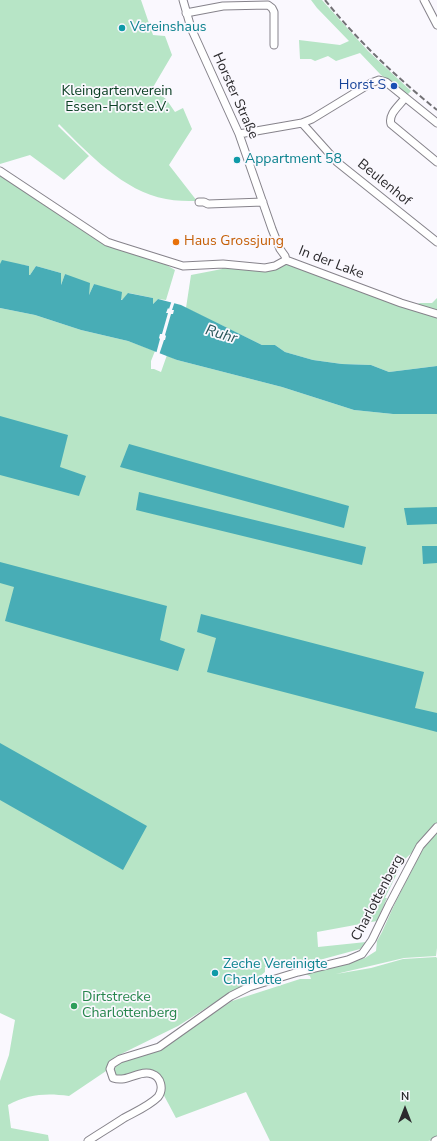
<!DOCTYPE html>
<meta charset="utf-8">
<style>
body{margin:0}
#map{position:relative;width:437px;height:1141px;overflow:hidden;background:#faf8fe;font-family:"Nunito Sans",sans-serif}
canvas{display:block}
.north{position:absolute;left:385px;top:1089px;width:40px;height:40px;-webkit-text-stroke:3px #faf8fe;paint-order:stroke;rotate:0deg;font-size:11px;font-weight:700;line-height:16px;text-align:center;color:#2b2a2d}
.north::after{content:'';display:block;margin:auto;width:14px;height:18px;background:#2b2a2d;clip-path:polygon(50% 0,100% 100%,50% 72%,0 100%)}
</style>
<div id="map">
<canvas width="437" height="1141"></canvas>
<div class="north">N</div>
</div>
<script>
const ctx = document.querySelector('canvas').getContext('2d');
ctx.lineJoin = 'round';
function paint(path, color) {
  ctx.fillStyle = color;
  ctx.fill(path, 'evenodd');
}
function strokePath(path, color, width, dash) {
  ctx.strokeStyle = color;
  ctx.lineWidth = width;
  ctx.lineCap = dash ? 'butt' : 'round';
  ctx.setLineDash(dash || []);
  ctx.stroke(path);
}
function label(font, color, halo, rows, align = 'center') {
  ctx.font = font + ' "Nunito Sans",sans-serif';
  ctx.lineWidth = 3.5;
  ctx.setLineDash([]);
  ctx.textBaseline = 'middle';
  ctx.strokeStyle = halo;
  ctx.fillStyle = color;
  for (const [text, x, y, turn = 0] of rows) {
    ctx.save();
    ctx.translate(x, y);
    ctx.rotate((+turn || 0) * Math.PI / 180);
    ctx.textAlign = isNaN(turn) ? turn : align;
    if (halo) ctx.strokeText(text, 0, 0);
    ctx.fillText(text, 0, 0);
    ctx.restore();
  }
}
paint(new Path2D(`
 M 0,0 L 141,0 L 153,35 L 165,36 L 172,55 L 152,89 L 166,99 L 175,112 L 183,108 L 192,129 L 169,165 L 197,201 C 187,201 176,201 166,199 C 123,191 89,154 59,124 L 58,126 L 89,156 L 64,180 L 30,155 L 0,164 Z
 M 311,0 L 322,0 L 368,51 L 411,91 L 406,96 L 381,75 L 360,53 L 336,61 L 328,56 L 315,61 L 311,59 L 300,59 L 299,40 L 340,45 L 349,41 L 317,8 Z
 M 0,173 L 107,243 L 158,260 L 175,270 L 166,300 L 158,299 L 153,304 L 152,304 L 153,298 L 129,293 L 122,300 L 94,284 L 89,295 L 65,274 L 61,285 L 60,284 L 61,273 L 36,266 L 30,275 L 29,275 L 29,266 L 18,264 L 0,264 Z
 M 286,261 L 412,306 L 420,303 L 432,303 L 437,298 L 437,366 L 389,372 L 371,365 L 342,364 L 313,360 L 285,352 L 275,345 L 262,345 L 186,308 L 191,275 L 222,269 L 223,265 L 265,270 Z
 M 0,308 L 35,315 L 81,330 L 128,341 L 155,351 L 151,361 L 151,369 L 154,369 L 161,372 L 167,355 L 177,360 L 282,387 L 354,410 L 393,414 L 437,414 L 437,824 L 419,846 L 403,861 L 385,898 L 387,898 L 377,921 L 317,932 L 318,947 L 366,942 L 360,949 L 290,968 L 265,967 L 265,972 L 250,984 L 228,994 L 178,1026 L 115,1057 L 111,1062 L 109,1069 L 69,1096 C 46,1093 29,1094 8,1105 L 11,1128 L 48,1135 L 49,1141 L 0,1141 L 0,1081 L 9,1055 L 15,1020 L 0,1013 Z
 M 437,832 L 437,948 L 436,956 L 404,958 L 336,974 L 371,968 L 403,959 L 436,957 L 437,958 L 437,1139 L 428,1141 L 270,1141 L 246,1092 L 176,1118 L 152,1073 L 128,1077 L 114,1075 L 116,1064 L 184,1033 L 232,1001 L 300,979 L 311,979 L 310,976 L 305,974 L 365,958 L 376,951 L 377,941 L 382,932 L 396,901 L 424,847 Z`), '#b7e5c6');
paint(new Path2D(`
 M 2,260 L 29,266 L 29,275 L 30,275 L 36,266 L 61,273 L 61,285 L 65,274 L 90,283 L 89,295 L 94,284 L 122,292 L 121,300 L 122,300 L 128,293 L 153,298 L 153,304 L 158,299 L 181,305 L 262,345 L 275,345 L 285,352 L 313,360 L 342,364 L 371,365 L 389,372 L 437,366 L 437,414 L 393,414 L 354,410 L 282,387 L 177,360 L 128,341 L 81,330 L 35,315 L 0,308 L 0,264 Z
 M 0,416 L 68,435 L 60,467 L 86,476 L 79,496 L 0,475 Z
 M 129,444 L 349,506 L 344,528 L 120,467 Z
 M 139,492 L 366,547 L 362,565 L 136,510 Z
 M 437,507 L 437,524 L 407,525 L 404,508 Z
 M 422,546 L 437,546 L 437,563 L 423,564 Z
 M 0,562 L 167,606 L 160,640 L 185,649 L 178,671 L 5,621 L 14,587 L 0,583 Z
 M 201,614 L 424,672 L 415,708 L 437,713 L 437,732 L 207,672 L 216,638 L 197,632 Z
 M 0,743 L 147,826 L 123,870 L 0,800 Z`), '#48adb6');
paint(new Path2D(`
 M 172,300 L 175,301 L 172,310 L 174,310 L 173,314 L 171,314 L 165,335 L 166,336 L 165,340 L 164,340 L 159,355 L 156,354 L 160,339 L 159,338 L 160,334 L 162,334 L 168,313 L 166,313 L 168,308 L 169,309 Z`), '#faf8fe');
const minor = new Path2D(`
 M 183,0 L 191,28 L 239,134 L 272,229 L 280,249 L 285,256 L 286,260
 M 424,0 L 437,25
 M 186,13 L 223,6 L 268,5 L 272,8 L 274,12 L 274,45
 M 405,98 C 399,106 388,114 391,124 L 437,162
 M 302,123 L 337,162 L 437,242
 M 239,134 L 302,123 L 312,119 L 371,83 L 379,80 L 386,82 L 437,123
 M 0,171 L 107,242 L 116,245 L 183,266 L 223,264 L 265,268 L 275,266 L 286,260 L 401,303 L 437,314
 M 199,202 L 204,202 L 208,204 L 263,202
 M 88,1141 C 100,1133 112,1126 124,1118 C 135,1112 149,1106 158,1097 C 164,1089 161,1077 152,1074 C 140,1069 128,1083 113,1078 L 110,1069 L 112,1064 L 120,1059 L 159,1047 L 231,996 L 249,987 L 298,972 L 348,960 L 362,954 L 372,940 L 389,905 L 420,846 L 437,827
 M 435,1141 L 437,1140`);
strokePath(minor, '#86838b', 9);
strokePath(minor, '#fff', 7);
strokePath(new Path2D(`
 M 325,0 C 358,41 396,77 437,110`), '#727175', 2, [6, 3]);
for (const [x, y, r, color] of [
 [122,28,4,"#0f9aa8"],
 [394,86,4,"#1a4fb4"],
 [237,160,4,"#0f9aa8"],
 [176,242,4,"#e8710a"],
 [215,973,4,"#0f9aa8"],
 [74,1006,4,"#2e9e5b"]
]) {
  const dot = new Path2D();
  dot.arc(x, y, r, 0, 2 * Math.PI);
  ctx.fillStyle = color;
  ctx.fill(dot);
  strokePath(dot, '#faf8fe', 1.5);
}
label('14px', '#0d838f', '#faf8fe', [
 ["Vereinshaus",130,28],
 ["Appartment 58",245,160],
 ["Zeche Vereinigte",223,965],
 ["Charlotte",223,981]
], 'left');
label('14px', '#164399', '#faf8fe', [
 ["Horst S",386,86]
], 'right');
label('14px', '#0c4125', '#faf8fe', [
 ["Kleingartenverein",117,92],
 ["Essen-Horst e.V.",117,108]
]);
label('14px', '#2b2a2d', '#faf8fe', [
 ["Horster Straße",235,96,66],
 ["Beulenhof",384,183,39],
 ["In der Lake",331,263,21],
 ["Charlottenberg",378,898,-62]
]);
label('14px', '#c56008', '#faf8fe', [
 ["Haus Grossjung",184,242]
], 'left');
label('14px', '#27864d', '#faf8fe', [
 ["Dirtstrecke",82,998],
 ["Charlottenberg",82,1014]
], 'left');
label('italic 15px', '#2a575b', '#faf8fe', [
 ["Ruhr",221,335,17]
]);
</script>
